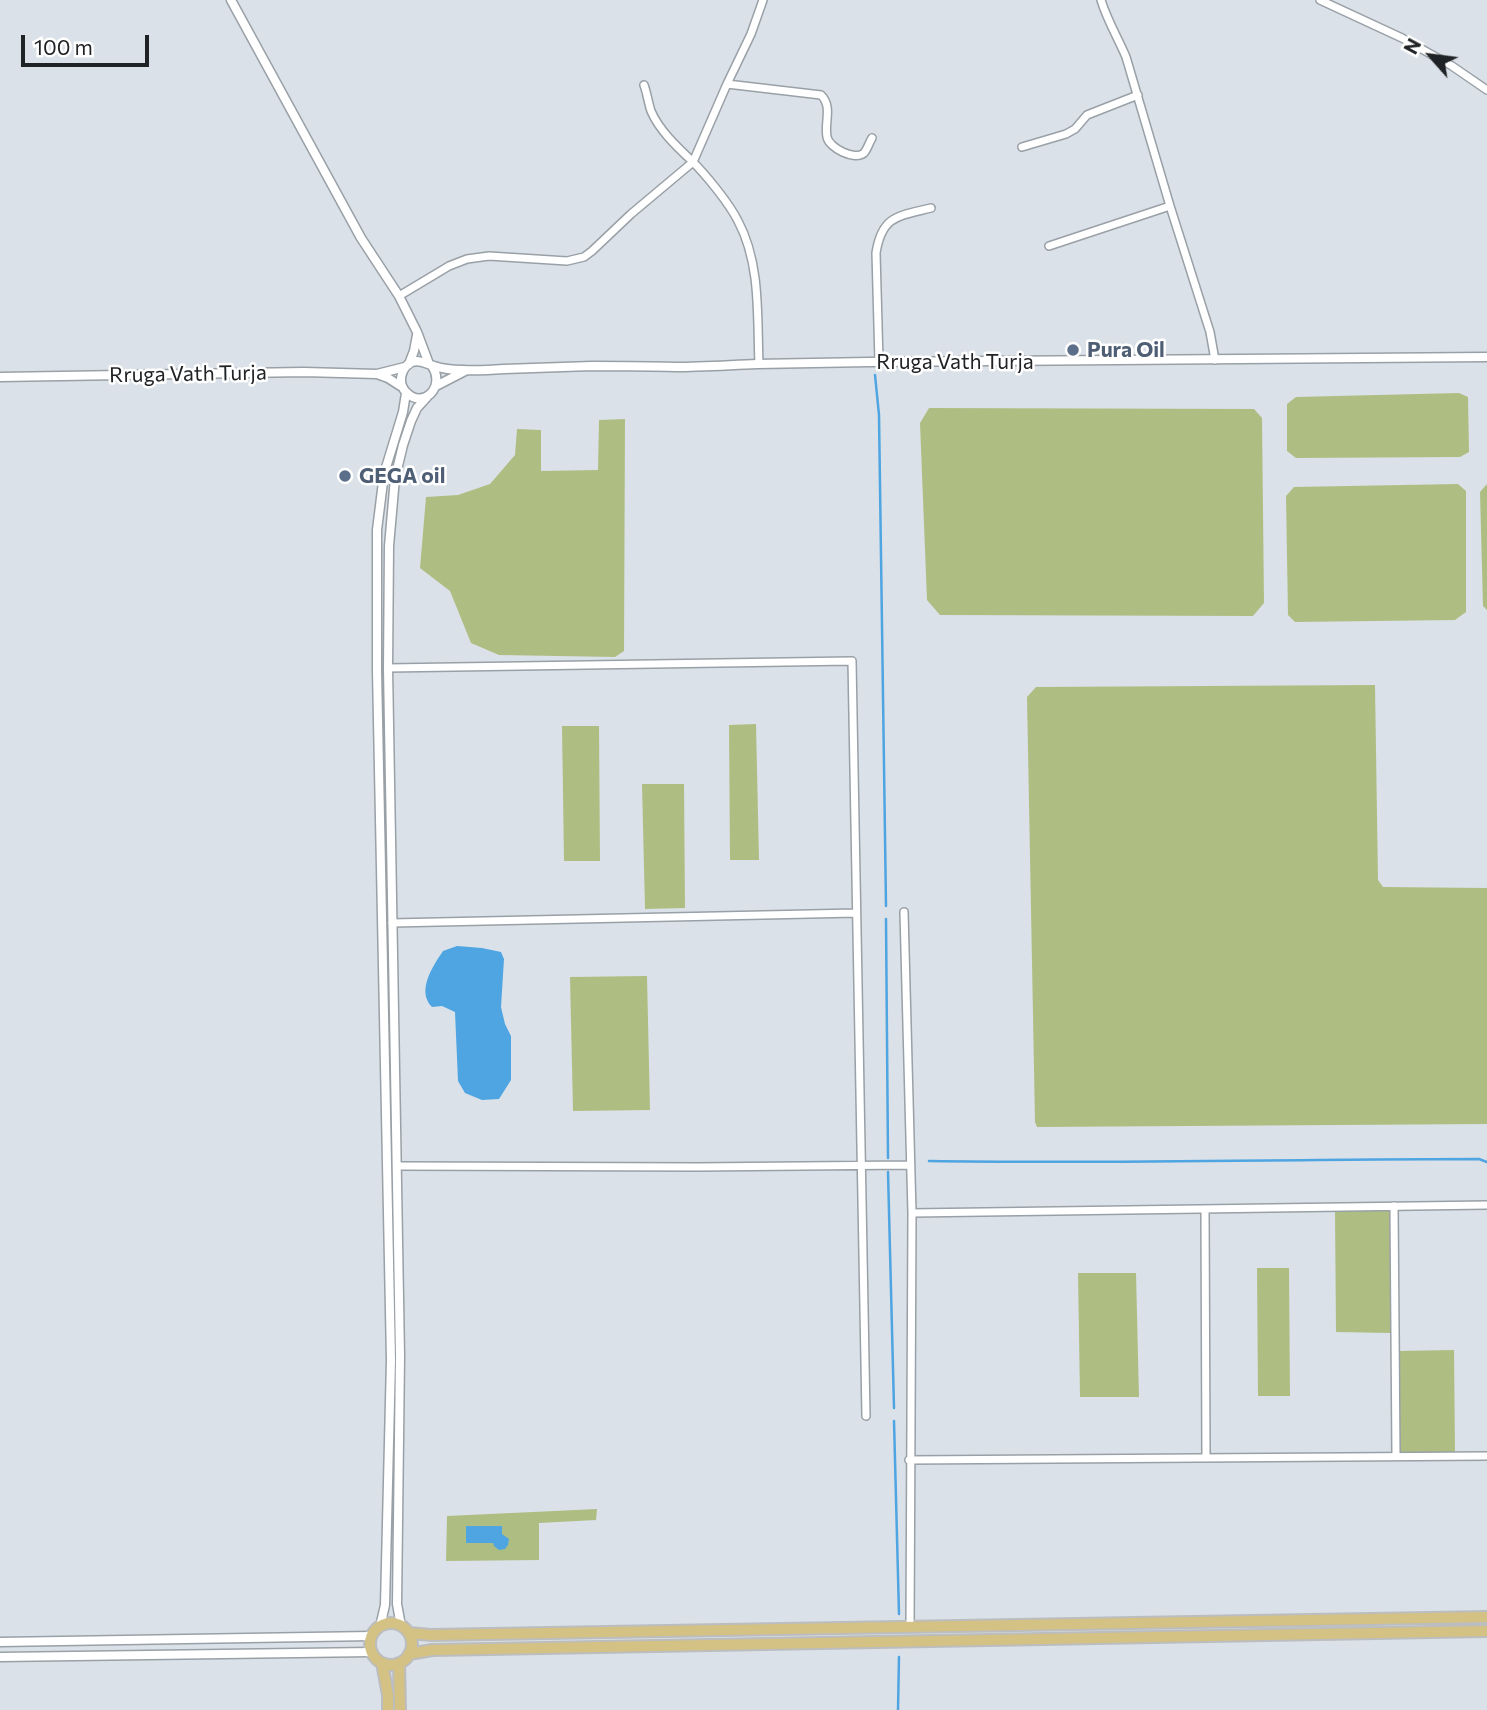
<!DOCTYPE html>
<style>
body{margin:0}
#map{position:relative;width:1487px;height:1710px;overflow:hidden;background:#dae1e8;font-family:Commissioner,sans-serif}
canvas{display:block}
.north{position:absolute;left:1396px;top:21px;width:70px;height:70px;-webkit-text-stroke:5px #fff;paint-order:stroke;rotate:298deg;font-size:19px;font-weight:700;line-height:28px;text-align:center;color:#202326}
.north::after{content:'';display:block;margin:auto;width:24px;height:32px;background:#202326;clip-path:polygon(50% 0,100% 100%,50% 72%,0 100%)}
.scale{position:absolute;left:21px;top:35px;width:128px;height:32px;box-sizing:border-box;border:4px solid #202326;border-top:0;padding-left:9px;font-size:21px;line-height:24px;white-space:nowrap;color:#202326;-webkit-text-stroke:5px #fff;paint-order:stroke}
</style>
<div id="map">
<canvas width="1487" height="1710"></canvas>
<div class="north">N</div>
<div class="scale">100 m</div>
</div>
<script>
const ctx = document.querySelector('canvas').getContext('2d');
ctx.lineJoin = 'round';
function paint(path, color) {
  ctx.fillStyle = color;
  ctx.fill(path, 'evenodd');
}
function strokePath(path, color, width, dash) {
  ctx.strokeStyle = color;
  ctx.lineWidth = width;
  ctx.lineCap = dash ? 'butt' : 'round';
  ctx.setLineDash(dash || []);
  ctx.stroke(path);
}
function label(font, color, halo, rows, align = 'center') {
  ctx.font = font + ' Commissioner,sans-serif';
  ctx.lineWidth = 5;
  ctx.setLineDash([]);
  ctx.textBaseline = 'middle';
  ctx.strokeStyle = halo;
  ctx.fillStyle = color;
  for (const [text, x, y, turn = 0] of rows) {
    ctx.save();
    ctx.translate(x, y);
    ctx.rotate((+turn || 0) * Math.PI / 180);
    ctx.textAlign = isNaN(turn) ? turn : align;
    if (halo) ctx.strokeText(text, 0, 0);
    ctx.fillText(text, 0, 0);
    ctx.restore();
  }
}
paint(new Path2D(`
 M 1459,393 L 1468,397 L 1469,452 L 1460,457 L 1296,458 L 1287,451 L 1287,404 L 1296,397 Z
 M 929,408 L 1254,409 L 1262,418 L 1264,603 L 1253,616 L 940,615 L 927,600 L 920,423 Z
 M 625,419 L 624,651 L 615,657 L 499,655 L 471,643 L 450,591 L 420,568 L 426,497 L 458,495 L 490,484 L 515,455 L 517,429 L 541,430 L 541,471 L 598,470 L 599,420 Z
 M 1458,484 L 1466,491 L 1466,612 L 1455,620 L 1295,622 L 1288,615 L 1286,496 L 1294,487 Z
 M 1487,484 L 1487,610 L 1483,606 L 1480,492 Z
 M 1375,685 L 1378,880 L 1383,887 L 1487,888 L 1487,1124 L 1037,1127 L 1035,1122 L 1027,697 L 1036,687 Z
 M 756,724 L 759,860 L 730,860 L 729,725 Z
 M 562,726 L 599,726 L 600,861 L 564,861 Z
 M 642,784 L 684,784 L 685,908 L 645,909 Z
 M 647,976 L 650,1110 L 573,1111 L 570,977 Z
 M 1391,1210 L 1391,1333 L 1336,1332 L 1335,1211 Z
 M 1257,1268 L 1289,1268 L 1290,1396 L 1258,1396 Z
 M 1078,1273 L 1136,1273 L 1139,1397 L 1080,1397 Z
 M 1454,1350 L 1455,1453 L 1399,1453 L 1398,1351 Z
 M 597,1509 L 596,1520 L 539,1523 L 539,1560 L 446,1561 L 447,1516 Z`), '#aebe82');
paint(new Path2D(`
 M 457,946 L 482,948 L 501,952 L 504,959 L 501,1007 L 505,1024 L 511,1036 L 511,1080 L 499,1099 L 482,1100 L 465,1093 L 458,1081 L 455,1012 L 442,1006 L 432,1007 C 416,991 433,966 443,951 Z
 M 466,1526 L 502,1526 L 502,1534 L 509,1539 L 508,1545 L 505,1549 L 499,1550 L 494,1546 L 493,1543 L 466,1543 Z`), '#4ea5e2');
strokePath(new Path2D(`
 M 875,375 L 879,415 L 886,906
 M 886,919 L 888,1158
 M 929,1161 C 1112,1164 1296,1159 1479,1159 L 1487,1162
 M 888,1172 L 894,1408
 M 894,1421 L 899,1614
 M 898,1710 L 899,1657`), '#4ea5e2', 2.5);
const minor = new Path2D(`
 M 1101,0 C 1107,20 1118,38 1126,57 L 1170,206 L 1210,332 L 1215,360
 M 1320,0 L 1402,38 L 1452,66 L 1487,90
 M 727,84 L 821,95 C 833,107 824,122 827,137 C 829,148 855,161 864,153 C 867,150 869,143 872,138
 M 644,85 C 647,93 648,102 651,111 C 659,130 677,147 692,161 C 706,175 729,203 738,221 C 761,264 757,317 759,364
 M 1022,147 L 1066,134 L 1075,129 L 1087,115 L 1138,95
 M 1049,246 L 1170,206
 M 399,296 L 449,266 L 467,259 L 489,256 L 567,261 L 584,257 L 592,251 L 631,214 L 693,162 L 727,84 L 751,34 L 763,0
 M 879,362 L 876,253 C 882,215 899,216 931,208
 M 388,668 L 852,661 L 866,1416
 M 904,912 L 912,1213 L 910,1627
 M 392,923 L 856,913
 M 397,1166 L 697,1167 L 910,1165
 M 1394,1206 L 1396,1456
 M 1205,1209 L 1206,1458
 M 912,1213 L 1487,1205
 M 909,1460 L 1487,1456`);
const tertiary = new Path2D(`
 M 231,0 L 361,238 L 399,296 L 417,332 L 429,364
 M 409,364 L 414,351 L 417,335
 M 432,366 C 446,387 423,410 406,392 C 397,383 401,367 412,362 C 420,359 426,364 434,366 C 443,369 454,370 463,370 C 476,371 491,370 504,369 C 534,368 563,367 592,366 C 620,366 647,366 675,367 C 702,367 730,365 757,364 C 794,363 832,363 869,362 C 1075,361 1281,359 1487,357
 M 377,374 L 388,378 L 402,387
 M 0,377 L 304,372 L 377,374 L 405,367
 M 436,386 L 465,371
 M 401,1626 L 397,1604 L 400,1356 L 388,668 L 389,546 L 395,478 L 403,445 L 411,421 L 417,408 L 427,397
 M 380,1627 L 385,1605 L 391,1360 L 377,671 L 377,530 L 384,474 L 403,412 L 406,393
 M 0,1642 L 372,1636
 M 0,1657 L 372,1652`);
const primary = new Path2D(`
 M370 1644a21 21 0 1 1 42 0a21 21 0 1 1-42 0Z
 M 409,1633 L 431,1635 L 1487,1617
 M 409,1654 L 432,1650 L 1487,1631
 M 382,1663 L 388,1695 L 388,1710
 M 399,1663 L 400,1710`);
strokePath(minor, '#99a0a6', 10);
strokePath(tertiary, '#99a0a6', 11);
strokePath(primary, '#bcbdbe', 14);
strokePath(minor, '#fff', 7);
strokePath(tertiary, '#fff', 8);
strokePath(primary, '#d4c184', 10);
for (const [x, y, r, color] of [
 [1073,350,7,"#5c6f8a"],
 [345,476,7,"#5c6f8a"]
]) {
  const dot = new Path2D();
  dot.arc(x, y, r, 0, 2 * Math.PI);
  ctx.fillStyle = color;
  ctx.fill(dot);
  strokePath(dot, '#fff', 2.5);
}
label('bold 21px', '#4e5e75', '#fff', [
 ["Pura Oil",1087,350],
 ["GEGA oil",359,476]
], 'left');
label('21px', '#202326', '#fff', [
 ["Rruga Vath Turja",955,362],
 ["Rruga Vath Turja",188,374,-1]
]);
</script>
